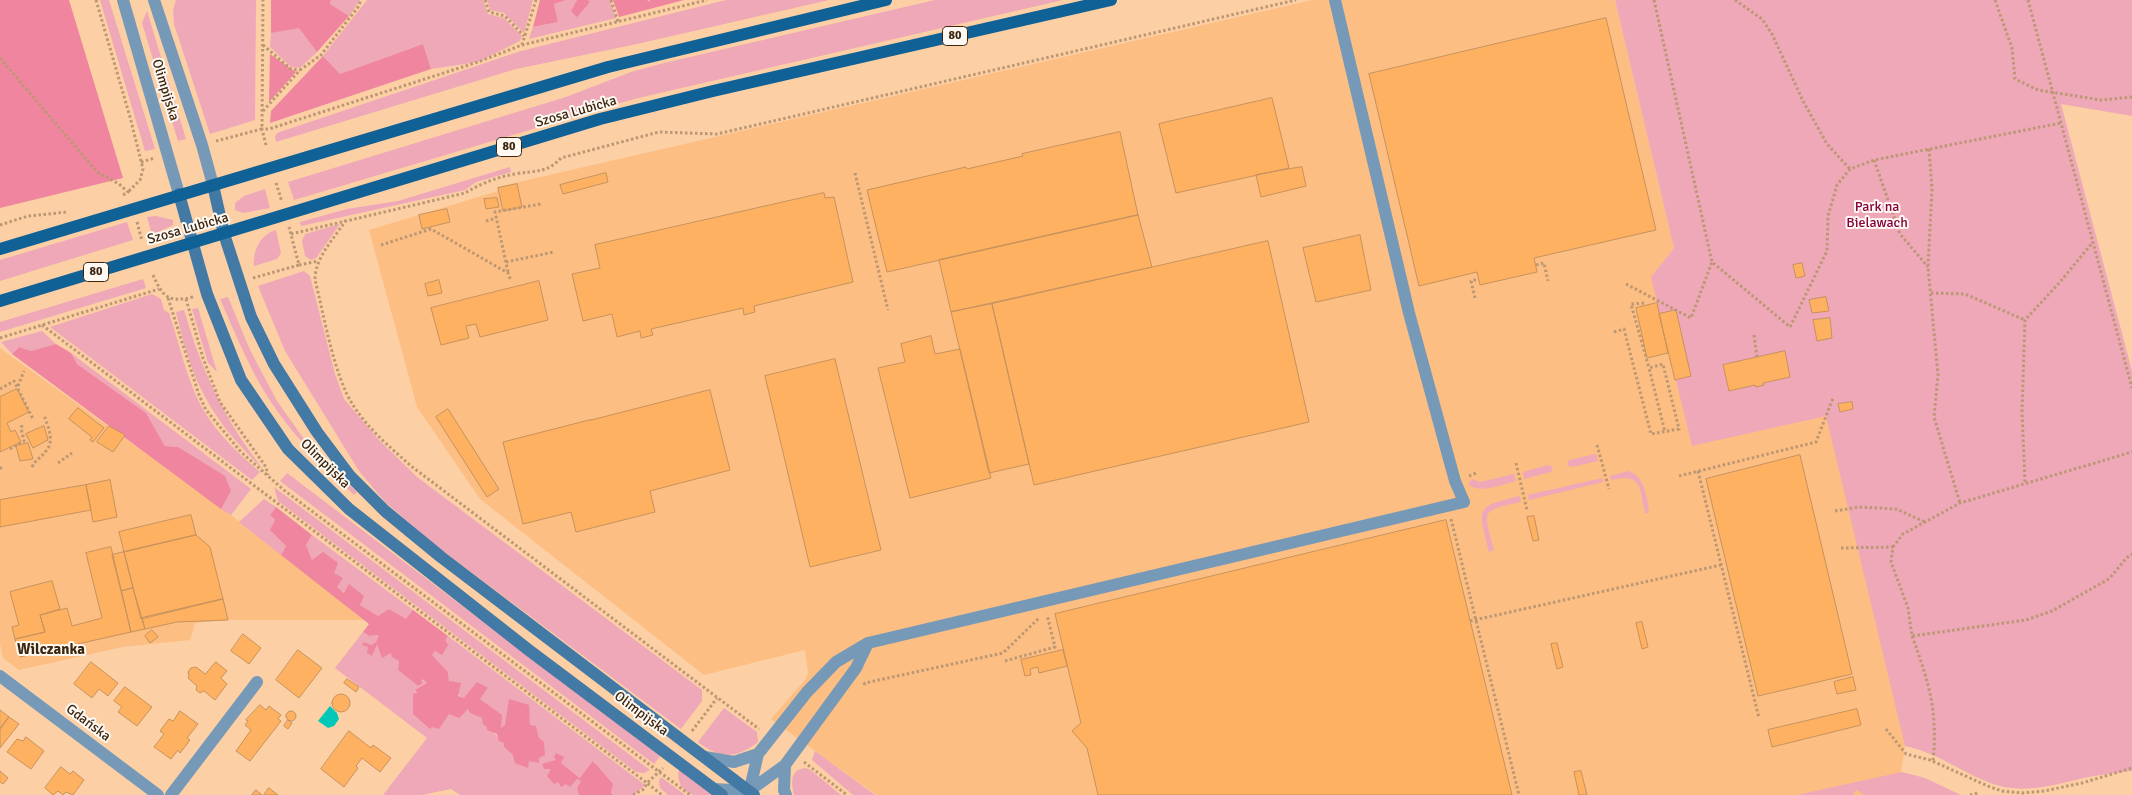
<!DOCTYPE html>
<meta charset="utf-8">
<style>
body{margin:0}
canvas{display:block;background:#fccfa5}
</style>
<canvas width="2132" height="795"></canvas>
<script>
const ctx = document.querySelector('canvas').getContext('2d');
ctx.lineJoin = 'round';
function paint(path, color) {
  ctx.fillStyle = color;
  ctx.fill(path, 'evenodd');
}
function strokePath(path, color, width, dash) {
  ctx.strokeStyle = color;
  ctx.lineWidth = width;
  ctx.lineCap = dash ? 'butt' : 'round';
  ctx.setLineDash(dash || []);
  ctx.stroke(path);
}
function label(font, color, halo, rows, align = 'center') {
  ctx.font = font + ' Signika,sans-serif';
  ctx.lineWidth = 4;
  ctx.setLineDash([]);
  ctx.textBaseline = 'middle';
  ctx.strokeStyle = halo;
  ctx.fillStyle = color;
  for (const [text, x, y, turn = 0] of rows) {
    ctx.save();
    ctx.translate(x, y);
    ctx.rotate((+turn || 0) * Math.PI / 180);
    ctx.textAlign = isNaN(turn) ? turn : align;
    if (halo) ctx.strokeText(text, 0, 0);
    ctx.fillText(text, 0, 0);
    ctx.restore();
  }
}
paint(new Path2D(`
 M 1312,0 L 1615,0 L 1674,248 L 1652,276 L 1787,230 L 1905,746 L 1900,779 L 1891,795 L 876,795 L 771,719 L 805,680 L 808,673 L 805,650 L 704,675 L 480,499 L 417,407 L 369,230 L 498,191 L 497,187 Z
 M 0,348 L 231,515 L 364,620 L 228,620 L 195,623 L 190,640 L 123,647 L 19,670 L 3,658 L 0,644 Z`), '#fcbe83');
paint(new Path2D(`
 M 100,0 L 109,0 L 155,149 L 145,151 Z
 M 176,0 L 256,0 L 255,120 L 210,134 L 174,24 L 173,10 Z
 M 331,0 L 360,0 L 349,16 L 330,4 Z
 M 367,0 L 483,0 L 488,14 L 504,18 L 522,36 L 520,41 L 478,62 L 431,69 L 423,44 L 340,74 L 323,56 Z
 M 487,0 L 533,0 L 524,33 L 504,13 L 490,10 Z
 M 566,0 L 577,0 L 571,11 L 590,3 L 588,0 L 610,0 L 616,18 L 529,39 L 533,27 L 558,22 L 554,4 Z
 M 726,0 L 829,0 L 637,44 L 516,69 L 276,142 L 275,137 L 277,133 L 521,51 Z
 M 935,0 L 1063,0 L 634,99 L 294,200 L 288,182 L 566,97 L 631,72 L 664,63 Z
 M 1615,0 L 2132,0 L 2132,116 L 2061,104 L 2132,371 L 2132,771 C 2119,772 2107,774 2094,776 C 2062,782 2034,794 2000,786 C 1967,777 1940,753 1905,746 L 1826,416 L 1692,446 L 1651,277 L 1674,248 Z
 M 147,11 L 186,139 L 178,141 L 142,23 Z
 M 299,27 L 317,52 L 300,68 L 291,67 L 270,47 L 271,33 Z
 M 510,167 L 511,172 L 476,182 L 465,190 L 301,226 L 300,222 L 347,209 L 398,201 Z
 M 265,189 L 270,208 L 243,213 L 235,210 L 235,203 L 244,196 Z
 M 156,216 L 173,220 L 173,225 L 152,235 L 147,217 Z
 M 127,222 L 133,240 L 0,281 L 0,260 Z
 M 340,224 L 316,258 L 311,260 L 305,256 L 302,241 L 305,234 Z
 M 276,230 L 281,253 L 277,259 L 254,266 C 253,250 260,235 276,230 Z
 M 304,271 L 310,276 L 335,374 L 344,399 L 379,440 L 417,477 L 702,690 L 702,701 L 681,729 L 435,545 L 385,502 L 359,471 L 285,351 L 258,286 Z
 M 143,279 L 146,288 L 0,332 L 0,322 Z
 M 152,294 L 161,299 L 164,310 L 169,313 C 178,339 184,368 195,393 C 208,425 234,450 260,472 L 252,480 L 50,327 Z
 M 228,297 L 250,350 L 277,401 L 311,449 L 357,492 L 354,495 C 325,467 296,439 273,405 C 251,373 236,335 220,299 Z
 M 198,308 L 217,372 L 208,363 L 192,309 Z
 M 184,310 C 202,371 224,420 264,470 C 241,448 219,424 204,395 C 190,369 183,340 176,312 Z
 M 42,331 L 56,344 L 31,351 L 19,347 L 12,354 L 1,342 Z
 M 71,353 L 251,489 L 231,515 L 221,509 L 231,491 L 178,447 L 165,446 L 146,413 L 77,364 Z
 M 1596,454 L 1598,461 L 1572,467 L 1567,465 L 1569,460 Z
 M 1548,465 L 1553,467 L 1551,472 L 1524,479 L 1523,472 Z
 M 1628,471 C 1644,474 1648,500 1649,513 L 1645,513 C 1639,487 1643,473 1611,480 L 1610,476 Z
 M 287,473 L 660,756 L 654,764 L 280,481 Z
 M 1514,474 L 1516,481 C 1502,484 1480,495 1468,484 L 1472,479 L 1480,482 Z
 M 1602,478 L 1603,482 L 1529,500 L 1528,495 Z
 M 274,487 L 650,770 L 644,773 L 636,772 L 278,501 Z
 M 1520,496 L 1521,502 C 1479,511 1484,510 1494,550 L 1489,552 C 1479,508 1473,507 1520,496 Z
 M 264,499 L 276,507 L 270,515 L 275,520 L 286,546 L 281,555 L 239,522 Z
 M 312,535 L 413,610 L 406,620 L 389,609 L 378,616 L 360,605 L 349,585 L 345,593 L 336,587 L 334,573 L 312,561 L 306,545 Z
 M 363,632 L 369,636 L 379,635 L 376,642 L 371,645 L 364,642 L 369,647 L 377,644 L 391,652 L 399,661 L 398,670 L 418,686 L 423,683 L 421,681 L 423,678 L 427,683 L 415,690 L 430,728 L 449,714 L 468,709 L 470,713 L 482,718 L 487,727 L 505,743 L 504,747 L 528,767 L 528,761 L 539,758 L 539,738 L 536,726 L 505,725 L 500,729 L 501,715 L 480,699 L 488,688 L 464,698 C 453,694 449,683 448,672 L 431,655 L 435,651 L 442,654 L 444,640 L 448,636 L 645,785 L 634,795 L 613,795 L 594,761 L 581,778 L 556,760 L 551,769 L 558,781 L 566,784 L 577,779 L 581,781 L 577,788 L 579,795 L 460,795 L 451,789 L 422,795 L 383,795 L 427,738 L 335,668 Z
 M 724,708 L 757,732 L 758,742 C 736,759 720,759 698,742 Z
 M 815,751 L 875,795 L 853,795 L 812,760 Z
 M 680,768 L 715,795 C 709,795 701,795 695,795 C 682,793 675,779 680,768 Z
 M 806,768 L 812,771 L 841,795 L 794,795 C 791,782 790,769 806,768 Z
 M 1902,772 L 1925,778 L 1961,795 L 1865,795 L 1856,790 L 1853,795 L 1797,795 Z
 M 661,777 L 685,795 L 668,795 L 660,788 L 659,781 Z`), '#eea8b7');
paint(new Path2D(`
 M 0,0 L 69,0 L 123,178 L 0,208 Z
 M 271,0 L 331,0 L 330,4 L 349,16 L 317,52 L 299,28 L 271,33 Z
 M 540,0 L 566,0 L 554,4 L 558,22 L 533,27 Z
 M 577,0 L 588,0 L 590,2 L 577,17 L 571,11 Z
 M 613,0 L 647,0 L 650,2 L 649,0 L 684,0 L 619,17 Z
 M 423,44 L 431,69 L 270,123 L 271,111 L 323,56 L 340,74 Z
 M 270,54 L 296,72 L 269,102 Z
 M 56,344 L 71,353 L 77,364 L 146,413 L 165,446 L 178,447 L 225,476 L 231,491 L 221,509 L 12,354 L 19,347 L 31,351 Z
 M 276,507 L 312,535 L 306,545 L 312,560 L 323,552 L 338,563 L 334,573 L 343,578 L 337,587 L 344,593 L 349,584 L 364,596 L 360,605 L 378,616 L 389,609 L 406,619 L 413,610 L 448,636 L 445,640 L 448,645 L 442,655 L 435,651 L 432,655 L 448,672 L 449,681 L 461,683 L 458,696 L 464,698 L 477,682 L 488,688 L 480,699 L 502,715 L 501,728 L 505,725 L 509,699 L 529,705 L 530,725 L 536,726 L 539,738 L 544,742 L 545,755 L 539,758 L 539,763 L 529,761 L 528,768 L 515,763 L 513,755 L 504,747 L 504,743 L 499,741 L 497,734 L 487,730 L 487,727 L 483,724 L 482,718 L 470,713 L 468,709 L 459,718 L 449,714 L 439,729 L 432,727 L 430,729 L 413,714 L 413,694 L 417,693 L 415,690 L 427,683 L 423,679 L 421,681 L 423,683 L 418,686 L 398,670 L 399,661 L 392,657 L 391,653 L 382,658 L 377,644 L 372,656 L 367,653 L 368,647 L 362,645 L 364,642 L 371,645 L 376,642 L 379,635 L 369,636 L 363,632 L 369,624 L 281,555 L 286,546 L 270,530 L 275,520 L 270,515 Z
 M 556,753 L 564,757 L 561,763 L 580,778 L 593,761 L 613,784 L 611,792 L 613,795 L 579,795 L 577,788 L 581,781 L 577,779 L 570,787 L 566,784 L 561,787 L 558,782 L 554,784 L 547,776 L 551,769 L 544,769 L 542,764 L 556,760 L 554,757 Z`), '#ef859f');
paint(new Path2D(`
 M 330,706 L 337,713 L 339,719 L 334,726 L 328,728 L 318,721 Z`), '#00c8b8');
const building = new Path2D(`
 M 1606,18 L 1656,230 L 1534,258 L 1537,272 L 1480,285 L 1477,272 L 1419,286 L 1369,74 Z
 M 1272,98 L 1289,168 L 1176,193 L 1159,124 Z
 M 1120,132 L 1138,215 L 887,272 L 867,190 L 966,167 L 967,169 L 1023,156 L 1022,154 Z
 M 1302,167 L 1306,186 L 1261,197 L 1256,175 Z
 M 606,173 L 608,182 L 563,194 L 560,185 Z
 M 517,184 L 522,207 L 503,211 L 498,188 Z
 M 824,193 L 825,198 L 834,197 L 853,282 L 754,306 L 755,312 L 744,315 L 743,308 L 651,329 L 653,335 L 641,338 L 640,331 L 617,337 L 612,314 L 583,321 L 572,274 L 600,268 L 595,245 Z
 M 497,198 L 499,207 L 486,209 L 484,199 Z
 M 447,209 L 450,222 L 422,229 L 419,215 Z
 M 1138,215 L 1152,267 L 951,312 L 939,260 Z
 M 1360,235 L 1371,290 L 1316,302 L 1303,248 Z
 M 1268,241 L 1309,422 L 1034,485 L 992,304 Z
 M 1802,263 L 1805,276 L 1796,278 L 1793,265 Z
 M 439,280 L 442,293 L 428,296 L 425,284 Z
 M 539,281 L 548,320 L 480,337 L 476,324 L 466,326 L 469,338 L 441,345 L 431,308 Z
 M 1826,297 L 1829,311 L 1812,313 L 1809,300 Z
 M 1657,303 L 1668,353 L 1647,358 L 1636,308 Z
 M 992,304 L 1029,464 L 989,473 L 951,312 Z
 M 1676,310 L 1691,376 L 1675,380 L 1659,314 Z
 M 1830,318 L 1832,338 L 1817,341 L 1813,320 Z
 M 931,336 L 935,354 L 960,349 L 991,478 L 910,498 L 878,368 L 905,362 L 901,344 Z
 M 1785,351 L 1790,377 L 1763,383 L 1764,385 L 1756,387 L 1755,385 L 1729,391 L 1723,365 Z
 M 835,359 L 881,550 L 810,567 L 765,376 Z
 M 17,389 L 29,412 L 7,423 L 11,432 L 15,430 L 21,442 L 0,452 L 0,397 Z
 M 710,390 L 730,470 L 650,491 L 655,512 L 576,532 L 571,512 L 523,524 L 503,442 L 589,420 L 590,419 L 590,420 Z
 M 1852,402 L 1853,409 L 1840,412 L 1838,404 Z
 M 78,408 L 104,428 L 93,442 L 90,440 L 92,437 L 69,419 Z
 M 448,409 L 499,489 L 487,497 L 436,417 Z
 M 44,426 L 48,440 L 33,448 L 26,434 Z
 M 109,426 L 125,435 L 113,452 L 97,442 Z
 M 28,443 L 33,459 L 20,461 L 16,446 Z
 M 1800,455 L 1852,674 L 1758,696 L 1706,479 Z
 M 110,480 L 117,517 L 93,522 L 86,485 Z
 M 86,485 L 91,510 L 0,527 L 0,500 Z
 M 191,515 L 196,535 L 124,552 L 119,532 Z
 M 1534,516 L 1539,540 L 1533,541 L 1527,517 Z
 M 1446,520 L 1512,795 L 1098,795 L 1087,748 L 1072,731 L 1081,723 L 1055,614 Z
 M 196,535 L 210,547 L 223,599 L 141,619 L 124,552 Z
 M 111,547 L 131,632 L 20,657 L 15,639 L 45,632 L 40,615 L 67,608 L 72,626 L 102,618 L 86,553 Z
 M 124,552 L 133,588 L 121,591 L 112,555 Z
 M 52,581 L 60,609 L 40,615 L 45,632 L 15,639 L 12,627 L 19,625 L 10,592 Z
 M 133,588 L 145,629 L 131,632 L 121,591 Z
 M 223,599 L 228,620 L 177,622 L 145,629 L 142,618 Z
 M 1642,622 L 1648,647 L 1642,649 L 1636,623 Z
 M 152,630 L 158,637 L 150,643 L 145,636 Z
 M 243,634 L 261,648 L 249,664 L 231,651 Z
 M 1557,643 L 1563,667 L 1557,669 L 1551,644 Z
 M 298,650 L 322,668 L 299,698 L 276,680 Z
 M 1063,650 L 1067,666 L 1039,673 L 1038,667 L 1030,669 L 1031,675 L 1025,676 L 1021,660 Z
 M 91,662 L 118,683 L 108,696 L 99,689 L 92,698 L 74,684 Z
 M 216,662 L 227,671 L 221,678 L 227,684 L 215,700 L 204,691 L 200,693 L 196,690 L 197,686 L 188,678 L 189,676 L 188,672 L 191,668 L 196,667 L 205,674 Z
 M 1853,677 L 1856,690 L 1837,694 L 1834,682 Z
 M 347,679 L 359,687 L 356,692 L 344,683 Z
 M 125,687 L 152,707 L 137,726 L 118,712 L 122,707 L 114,701 Z
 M332 703a9 9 0 1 1 18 0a9 9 0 1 1-18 0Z
 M 260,705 L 266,710 L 269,706 L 281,715 L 278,719 L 281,721 L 250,761 L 236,751 L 251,730 L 245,725 L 248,721 L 246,720 Z
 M 1857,709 L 1861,725 L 1772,747 L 1768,730 Z
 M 0,710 L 9,717 L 0,729 Z
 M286 716a5 5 0 1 1 10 0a5 5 0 1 1-10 0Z
 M 180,711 L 198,724 L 187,738 L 190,740 L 180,753 L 178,750 L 171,759 L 154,747 L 164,734 L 160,731 L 169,719 L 173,721 Z
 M 9,717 L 19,724 L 0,748 L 0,729 Z
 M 288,720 L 292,723 L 288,729 L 284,726 Z
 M 349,731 L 371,748 L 373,745 L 391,758 L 380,772 L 362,758 L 356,766 L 358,768 L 344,787 L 321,769 Z
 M 26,737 L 44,751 L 31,769 L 7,752 L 17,739 L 23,741 Z
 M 61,767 L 70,774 L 73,771 L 84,780 L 73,795 L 66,792 L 63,795 L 58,791 L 53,795 L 45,788 Z
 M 0,771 L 8,778 L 3,784 L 0,782 Z
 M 1581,771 L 1587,795 L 1579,795 L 1574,772 Z
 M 269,788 L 278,795 L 264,795 Z
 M 256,790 L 262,795 L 252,795 Z`);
paint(building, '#feb161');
strokePath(building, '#c7925e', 1);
strokePath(new Path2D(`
 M 96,0 L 130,117 L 143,169 L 140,180 L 128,192
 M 485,0 L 489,12 L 505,16 L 524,36
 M 611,0 L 618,22
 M 1654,0 L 1712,262 L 1790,327 L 1827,251 L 1828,216 L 1837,185 L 1850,169 L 1874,160 L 2061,123
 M 1735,0 L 1762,19 L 1772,34 L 1803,101 L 1827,144 L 1850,169
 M 1995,0 L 2012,48 L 2015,79 L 2038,90 L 2101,100 L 2132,97
 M 2028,0 L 2132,388
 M 263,45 L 291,69 L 300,70
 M 522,45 L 536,0
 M 0,58 L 97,172 L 119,184 L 128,192 L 123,195
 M 263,111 L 300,70 L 321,55 L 358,7 L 361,0
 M 216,141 L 262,129 L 263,0
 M 266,145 L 262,129 L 269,129 L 478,62 L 522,45 L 707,0
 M 1929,149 L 1932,189 L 1928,267 L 1938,375 L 1934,417 L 1960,503
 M 1874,160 L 1900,234 L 1928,267
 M 141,162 L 155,158
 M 855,173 L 888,310
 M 276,183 L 282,202
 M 346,220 C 334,239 315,257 315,280 C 324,315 334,376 353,405 C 368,429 391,448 411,466 L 759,729
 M 486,221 L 496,218
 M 137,222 L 142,241
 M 0,225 L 28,216 L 67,212
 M 291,234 L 465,193 C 480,184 497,177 515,174 C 535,170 546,174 561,158 L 659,132 L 717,134 L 1296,0
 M 381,245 L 431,229 L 508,273 L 511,281
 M 506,262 L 554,252
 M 299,265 L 318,261
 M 1536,265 L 1544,263 L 1548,281
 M 508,272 L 495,212 L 541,204
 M 153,275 C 163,297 168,303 193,297
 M 253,278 L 299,265 L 289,227
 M 1626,284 L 1691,318 L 1712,262
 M 1931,293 L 1965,294 L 2025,320
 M 168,298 L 199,395 L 206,410 L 241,452 L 285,491 L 690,795
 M 1475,298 L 1471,281 L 1479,279
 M 186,299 L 203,358 L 220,402 L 266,467 L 268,475
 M 1644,303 L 1631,304 L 1649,368
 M 42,325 L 647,783 L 663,768
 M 1614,332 L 1624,329 L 1651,434 L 1679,429 L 1663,364 L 1649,368 L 1665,432
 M 1754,335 L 1757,357
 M 0,338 L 159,289
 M 18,386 L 24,371
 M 0,389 L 14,381 L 33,419
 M 1597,445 L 1609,489
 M 10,449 L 24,441 L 21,428 L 23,423
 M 58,463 L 72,453
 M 1516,463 L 1527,510
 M 0,467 L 3,471
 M 32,467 C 36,459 41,458 46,451 C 55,441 48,427 44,415
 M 1698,471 L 1759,718
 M 1469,476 L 1476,473
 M 1679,476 L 1816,442 L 1833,398
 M 2025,482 L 2022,412 L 2025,320 L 2060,282 L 2093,242
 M 1835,511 L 1859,507 L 1896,509 L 1925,522
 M 1451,519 L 1519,795
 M 1893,547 L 1903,534 L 1960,503 L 2132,452
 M 1841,548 L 1893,547 L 1891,562 L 1908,608 L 1912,636 L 2026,620 L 2052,611 L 2107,580 C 2117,572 2122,560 2132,554
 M 1470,621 L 1721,565
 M 1912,636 C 1929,682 1938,712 1933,761
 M 1005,661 L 1055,647 L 1047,615
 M 864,685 L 865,683 L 1003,653 L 1039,618
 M 1886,729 L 1906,754 L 1930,760 L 1990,787 L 2002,791 L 2022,793 L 2044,791 L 2082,783 L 2132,768
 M 692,731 L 717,698
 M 804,762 L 847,795
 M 633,795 L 644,789 L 647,783 L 662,795
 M 1970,795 L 1978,793`), '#bc9773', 3, [2.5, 2.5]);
strokePath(new Path2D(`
 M 0,676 L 158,795
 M 705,757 L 734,762 L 758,754 L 807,692 L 836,662 L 868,643 L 1464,502 L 1455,481 L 1409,313 L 1335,0
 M 785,765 L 784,790 L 786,795
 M 714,789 L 749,791 L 785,765 L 856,668 L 868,643
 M 749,793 L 758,754
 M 171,795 L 257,682`), '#7699b7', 12);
strokePath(new Path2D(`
 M 123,0 L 179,194
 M 154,0 L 202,145 L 213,185`), '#7699b7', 12);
strokePath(new Path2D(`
 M 213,185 L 224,234 L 251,317 L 274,364 L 317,432 L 350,476 L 385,511 L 441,557 L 754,795
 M 179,194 L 207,294 L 241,380 L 288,449 L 349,509 L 530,651 L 722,795`), '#4279a5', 12);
strokePath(new Path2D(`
 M 0,249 L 608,67 L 886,0
 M 0,301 L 600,119 L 713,91 L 1111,0`), '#106196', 12);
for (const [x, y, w] of [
 [955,36,25],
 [509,147,25],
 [96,272,25]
]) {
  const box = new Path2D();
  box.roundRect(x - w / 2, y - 9.5, w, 19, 4);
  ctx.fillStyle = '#fef9f3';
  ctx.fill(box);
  strokePath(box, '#3c2610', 1);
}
label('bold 12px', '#3c2610', null, [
 ["80",955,36],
 ["80",509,147],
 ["80",96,272]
]);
label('14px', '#3c2610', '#fef9f3', [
 ["Olimpijska",165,90,73],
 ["Szosa Lubicka",576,112,-16],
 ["Szosa Lubicka",188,229,-16],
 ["Olimpijska",325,464,45],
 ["Olimpijska",641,714,37],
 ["Gdańska",88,723,37]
]);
label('14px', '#87003c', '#fef9f3', [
 ["Park na",1877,207],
 ["Bielawach",1877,223]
]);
label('bold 15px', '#3c2610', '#fef9f3', [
 ["Wilczanka",51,650]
]);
</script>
